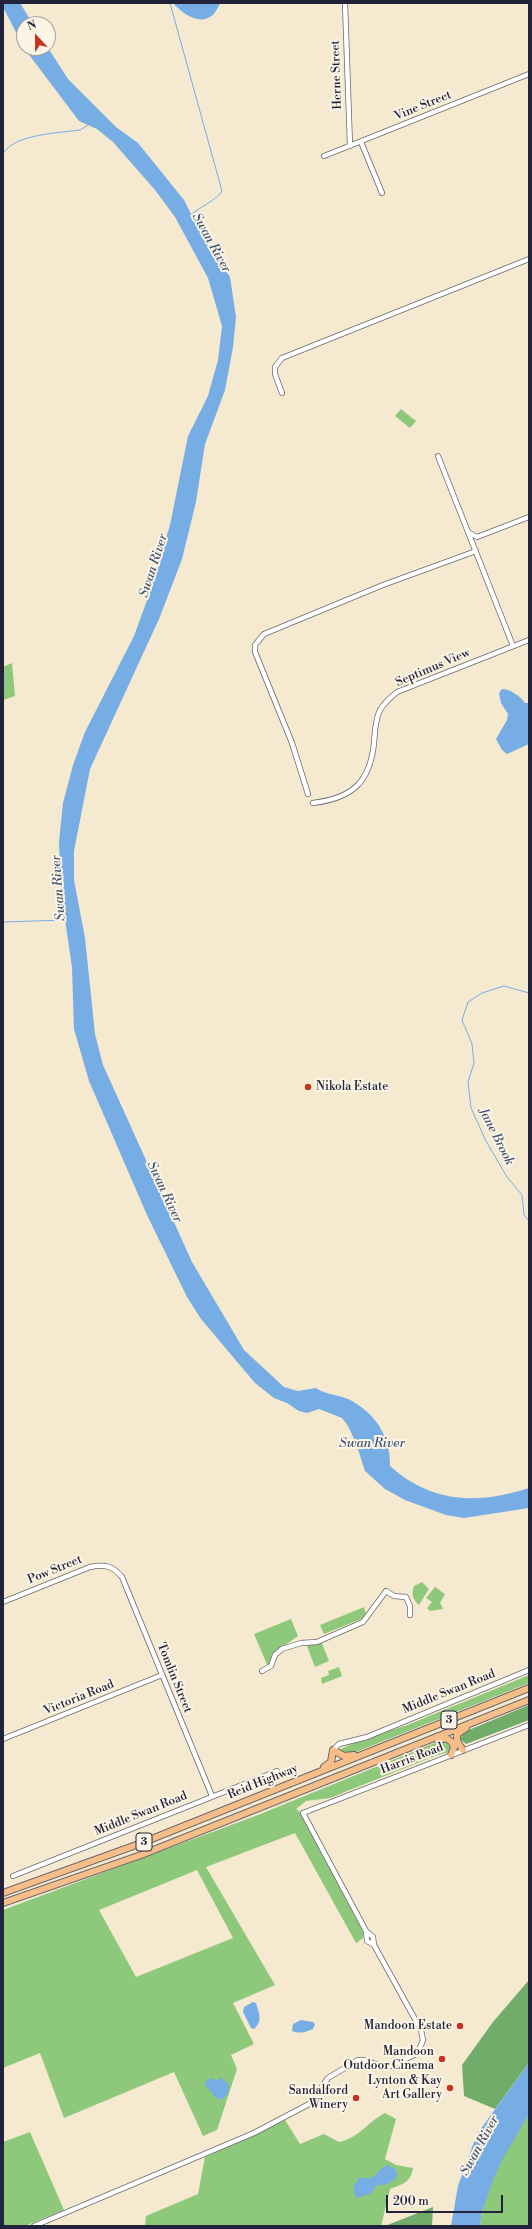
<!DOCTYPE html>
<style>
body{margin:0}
#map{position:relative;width:532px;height:2229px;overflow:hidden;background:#f5e9d0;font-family:"Libre Bodoni",serif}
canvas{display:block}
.frame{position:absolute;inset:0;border:4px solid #22223b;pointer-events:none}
.north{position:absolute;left:16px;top:16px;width:40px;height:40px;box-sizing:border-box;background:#fcf5e5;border:1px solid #a5a1a1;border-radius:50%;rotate:338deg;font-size:11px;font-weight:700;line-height:16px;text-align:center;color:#22223b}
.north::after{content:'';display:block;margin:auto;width:14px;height:18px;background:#c8321e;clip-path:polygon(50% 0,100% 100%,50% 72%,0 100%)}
.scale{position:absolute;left:386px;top:2195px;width:117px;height:18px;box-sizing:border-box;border:2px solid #22223b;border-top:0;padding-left:5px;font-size:12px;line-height:14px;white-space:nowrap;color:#22223b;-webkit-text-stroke:3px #fcf5e5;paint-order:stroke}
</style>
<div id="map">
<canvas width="532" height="2229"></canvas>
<div class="frame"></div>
<div class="north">N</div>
<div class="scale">200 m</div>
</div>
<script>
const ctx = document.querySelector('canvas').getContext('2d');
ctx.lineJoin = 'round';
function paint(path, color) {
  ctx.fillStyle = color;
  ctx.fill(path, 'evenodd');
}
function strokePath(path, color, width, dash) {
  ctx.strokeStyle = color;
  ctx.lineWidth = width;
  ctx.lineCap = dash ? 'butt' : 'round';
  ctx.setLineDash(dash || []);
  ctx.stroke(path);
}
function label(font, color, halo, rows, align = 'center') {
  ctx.font = font + ' "Libre Bodoni",serif';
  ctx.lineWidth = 4;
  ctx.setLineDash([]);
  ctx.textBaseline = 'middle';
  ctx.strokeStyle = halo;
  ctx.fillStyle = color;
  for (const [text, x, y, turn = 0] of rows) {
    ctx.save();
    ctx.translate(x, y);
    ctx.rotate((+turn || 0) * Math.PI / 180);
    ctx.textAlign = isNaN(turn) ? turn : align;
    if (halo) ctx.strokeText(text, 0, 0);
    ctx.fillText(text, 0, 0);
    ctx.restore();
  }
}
paint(new Path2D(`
 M 401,409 L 416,421 L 410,428 L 395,416 Z
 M 12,663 L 15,696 L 3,700 L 3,667 Z
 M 422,1582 L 429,1589 L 419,1605 C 413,1600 411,1593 414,1586 Z
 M 435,1587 L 445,1594 L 440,1603 L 443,1609 L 430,1611 L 427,1608 L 432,1602 L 426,1598 Z
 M 364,1607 L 366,1614 L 361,1619 L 324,1634 L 320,1625 Z
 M 291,1619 L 298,1636 L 272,1654 L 268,1667 L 254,1634 Z
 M 321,1641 L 329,1661 L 315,1667 L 307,1646 Z
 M 339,1667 L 342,1676 L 322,1684 L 321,1678 L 329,1675 L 328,1671 Z
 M 529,1675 L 529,1683 L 356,1752 L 344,1754 L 340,1750 C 343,1746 396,1728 405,1726 Z
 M 445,1741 L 450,1746 L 449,1752 L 435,1756 L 330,1798 L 306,1801 L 296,1809 L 299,1811 L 363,1932 L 363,1938 L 356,1943 L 295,1833 L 206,1867 L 275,1985 L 233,2003 L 254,2044 L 231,2055 L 237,2069 L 217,2130 L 203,2136 L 174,2072 L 64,2118 L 40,2053 L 3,2068 L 3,1910 L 258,1815 L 437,1742 ZM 197,1870 L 233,1938 L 136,1977 L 99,1910 Z
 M 385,2113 L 396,2119 L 385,2159 L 396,2165 L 413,2168 C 411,2182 403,2184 390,2189 L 381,2226 L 145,2226 L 146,2216 L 198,2194 L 205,2157 L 285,2120 L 300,2144 L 324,2134 L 339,2142 C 361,2137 367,2122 385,2113 Z
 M 529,2114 L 529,2226 L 480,2226 C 485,2186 506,2147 529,2114 Z
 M 30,2132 L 64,2210 L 25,2226 L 3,2226 L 3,2142 Z`), '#8ec87b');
paint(new Path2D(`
 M 529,1705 L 529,1720 L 466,1744 L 460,1739 L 464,1732 Z
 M 529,1980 L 529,2063 L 495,2109 L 464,2096 L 462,2065 L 493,2022 Z
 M 433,2207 L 432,2226 L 385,2226 Z`), '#72ac6b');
paint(new Path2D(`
 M 3,3 L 20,3 L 33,24 L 24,24 L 24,48 L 3,7 Z
 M 173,3 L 220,3 C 210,30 187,19 173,3 Z
 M 24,48 L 48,48 L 68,79 L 116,127 L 138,143 L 184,200 L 200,232 L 230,277 L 236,317 L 233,347 L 225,390 L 205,444 L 196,502 L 182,559 L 159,619 L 90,769 L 74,851 L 74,880 L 85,938 L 95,1034 L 103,1065 L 192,1262 L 244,1350 L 284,1387 L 298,1391 L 316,1388 C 326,1395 337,1394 348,1399 C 375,1412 391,1437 390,1466 C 431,1503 478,1505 529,1488 L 529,1508 L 464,1518 L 446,1515 L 405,1500 L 385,1489 L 365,1471 L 356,1443 L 348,1426 L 342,1418 L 319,1409 L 307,1413 L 299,1411 L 287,1403 L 274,1398 L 255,1383 L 201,1319 L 187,1297 L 147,1215 L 89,1081 L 74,1029 L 72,967 L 61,893 L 59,842 L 63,803 L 73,765 L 85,732 L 134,636 L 150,592 L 170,525 L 188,436 L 208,396 L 218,360 L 222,326 L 208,278 L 175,217 L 155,190 L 113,142 L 97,129 L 79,121 Z
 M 502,689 C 510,689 520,696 525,703 L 529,703 L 529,744 L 507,754 L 502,750 L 496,739 L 507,720 L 508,714 L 501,703 L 499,693 Z
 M 253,2002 L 256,2003 C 259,2013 263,2021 254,2029 L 251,2028 L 243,2012 L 244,2007 Z
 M 301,2020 L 313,2022 L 315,2024 L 313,2029 C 306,2032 300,2034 292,2031 L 293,2024 Z
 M 529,2063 L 529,2114 L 502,2160 L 493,2180 L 482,2212 L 480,2226 L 451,2226 L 458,2186 L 477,2134 Z
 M 221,2077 L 229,2085 L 228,2094 L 222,2099 L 217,2099 L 205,2085 L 207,2080 L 212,2078 L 217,2081 Z
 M 388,2165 L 396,2170 L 397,2176 C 392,2184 386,2185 377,2185 L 370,2194 L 357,2198 L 354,2193 L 354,2185 L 360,2177 C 377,2183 377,2168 388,2165 Z`), '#75ade4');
strokePath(new Path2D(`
 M 170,3 L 222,191 C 218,199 199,208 190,215
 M 3,154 C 13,134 59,133 80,130 L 88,125
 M 3,922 L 66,920
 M 529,993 L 504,986 L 482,993 L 468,1002 L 462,1020 L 472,1044 L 474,1063 L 468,1082 L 471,1108 L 486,1141 L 507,1177 L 522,1195 L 524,1215 L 529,1221`), '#75ade4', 1);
const minor = new Path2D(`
 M 345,3 L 350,146
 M 361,142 L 382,193
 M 324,156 L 529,74
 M 282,393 L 275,374 L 275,367 L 282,358 L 529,259
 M 438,456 L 468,532 L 477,537 L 529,517
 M 468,532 L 513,646
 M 308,794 L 292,743 L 255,652 L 255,645 L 264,634 L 383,585 L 476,551
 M 313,803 C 353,798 370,782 374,743 C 375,732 375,720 380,710 C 384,703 391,697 397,692 L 529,640
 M 3,1602 L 90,1567 C 105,1564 113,1566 122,1577 L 212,1796
 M 262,1671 L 271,1666 L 275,1655 L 282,1649 L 301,1643 L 317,1642 L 363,1622 L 386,1591 L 394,1596 L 406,1597 L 410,1606 L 410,1615
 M 3,1739 L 162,1675
 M 333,1750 L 339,1744 L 367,1737 L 529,1670
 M 13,1876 L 277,1771
 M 366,1931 L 367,1941 L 374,1945
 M 34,2226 L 254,2133 L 311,2103 L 328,2078 L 358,2060 L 364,2060 L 384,2067 L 391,2066 L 418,2053 L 423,2040 L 421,2030 L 374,1945 L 373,1937 L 366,1931 L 303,1813 L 529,1725`);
const highway = new Path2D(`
 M 438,1740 L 446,1738 L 452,1742 L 454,1748 L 451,1755
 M 463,1750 C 459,1745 456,1741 457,1734 L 466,1728
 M 324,1767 L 331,1762 L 333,1750 L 344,1756 L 354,1755
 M 3,1893 L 139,1844 L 529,1688
 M 3,1903 L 141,1855 L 529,1700`);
strokePath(minor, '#6c686f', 6);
strokePath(highway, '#6c686f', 8);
strokePath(minor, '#fff', 4.5);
strokePath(highway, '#f7be88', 6);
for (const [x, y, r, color] of [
 [308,1087,4,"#c8321e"],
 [460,2026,4,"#c8321e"],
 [442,2059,4,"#c8321e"],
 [450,2088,4,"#c8321e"],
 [356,2098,4,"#c8321e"]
]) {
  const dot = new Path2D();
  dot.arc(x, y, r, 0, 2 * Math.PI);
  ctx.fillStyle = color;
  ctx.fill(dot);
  strokePath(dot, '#fcf5e5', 1.5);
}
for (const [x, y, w] of [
 [449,1720,16],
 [144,1842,16]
]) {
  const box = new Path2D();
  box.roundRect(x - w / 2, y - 9, w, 18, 3);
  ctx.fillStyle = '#fcf5e5';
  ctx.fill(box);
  strokePath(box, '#22223b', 1);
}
label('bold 11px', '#22223b', null, [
 ["3",449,1720],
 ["3",144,1842]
]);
label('12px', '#22223b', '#fcf5e5', [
 ["Herne Street",337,75,-92],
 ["Vine Street",423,106,-22],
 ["Septimus View",433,668,-23],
 ["Pow Street",55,1570,-22],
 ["Tomlin Street",174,1678,68],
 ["Middle Swan Road",449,1692,-22],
 ["Victoria Road",79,1698,-22],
 ["Harris Road",412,1759,-21],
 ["Reid Highway",263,1782,-22],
 ["Middle Swan Road",141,1814,-22]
]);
label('12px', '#22223b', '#fcf5e5', [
 ["Nikola Estate",316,1087,"left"],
 ["Mandoon Estate",452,2026],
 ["Mandoon",434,2052],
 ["Outdoor Cinema",434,2066],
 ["Lynton & Kay",442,2081],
 ["Art Gallery",442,2095],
 ["Sandalford",348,2091],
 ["Winery",348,2105]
], 'right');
label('italic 13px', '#3f5376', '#fcf5e5', [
 ["Swan River",211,243,61],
 ["Swan River",154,566,-72],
 ["Swan River",59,888,-94],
 ["Jane Brook",496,1137,63],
 ["Swan River",164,1192,65],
 ["Swan River",372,1444],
 ["Swan River",480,2146,-61]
]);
</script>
